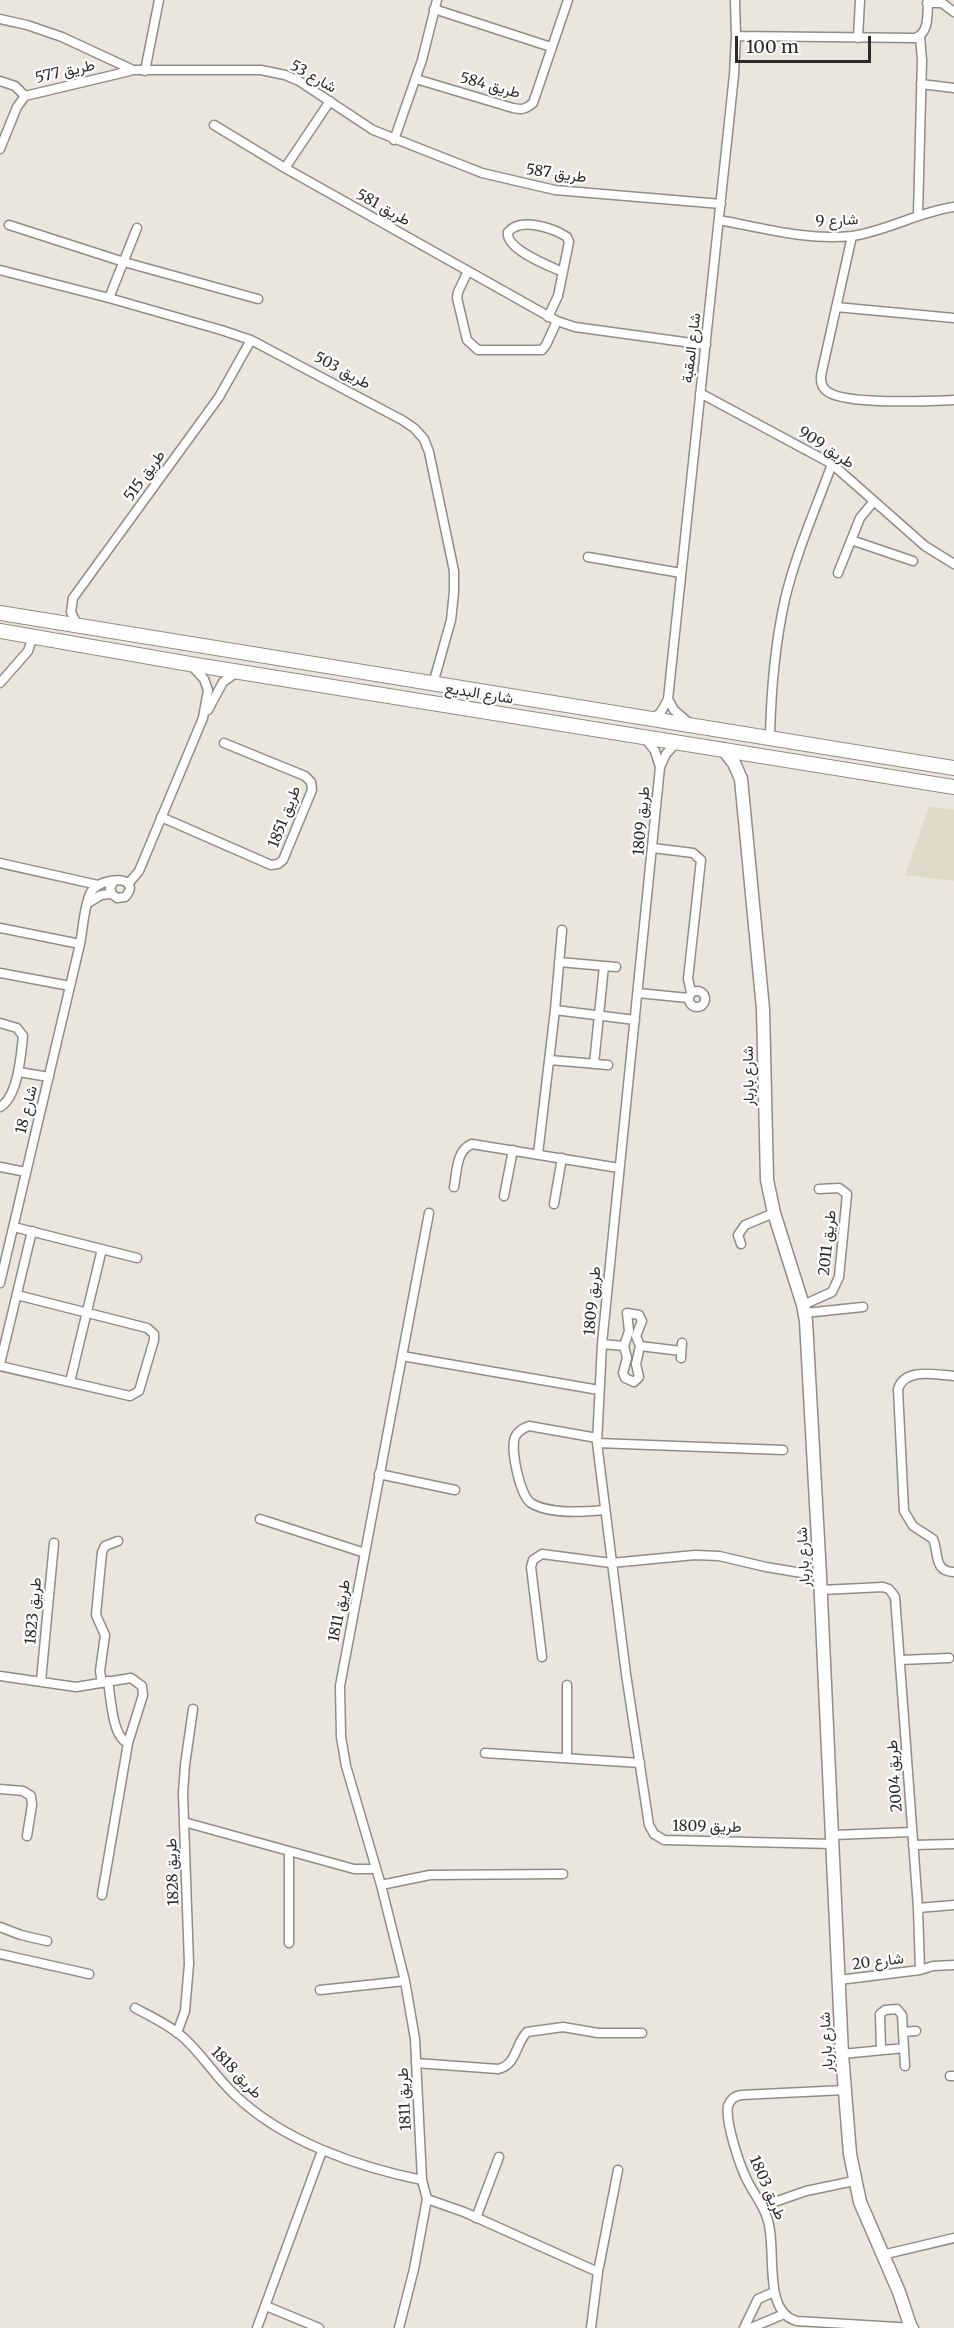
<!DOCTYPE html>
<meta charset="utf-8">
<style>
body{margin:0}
#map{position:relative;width:954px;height:2328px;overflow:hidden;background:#ebe6dd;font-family:Merriweather,serif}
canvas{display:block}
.scale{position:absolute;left:735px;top:36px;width:136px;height:27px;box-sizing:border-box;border:3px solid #2d2b28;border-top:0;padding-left:8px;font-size:18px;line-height:21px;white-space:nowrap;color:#2d2b28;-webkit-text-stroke:4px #fff;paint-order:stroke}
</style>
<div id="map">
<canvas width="954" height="2328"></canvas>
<div class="scale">100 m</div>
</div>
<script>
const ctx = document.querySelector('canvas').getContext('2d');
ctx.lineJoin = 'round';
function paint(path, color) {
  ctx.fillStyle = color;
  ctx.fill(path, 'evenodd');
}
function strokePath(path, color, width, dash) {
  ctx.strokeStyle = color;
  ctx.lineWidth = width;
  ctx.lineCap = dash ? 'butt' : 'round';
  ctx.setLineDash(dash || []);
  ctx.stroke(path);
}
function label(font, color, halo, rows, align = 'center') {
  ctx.font = font + ' Merriweather,Vazirmatn,serif';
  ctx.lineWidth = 4.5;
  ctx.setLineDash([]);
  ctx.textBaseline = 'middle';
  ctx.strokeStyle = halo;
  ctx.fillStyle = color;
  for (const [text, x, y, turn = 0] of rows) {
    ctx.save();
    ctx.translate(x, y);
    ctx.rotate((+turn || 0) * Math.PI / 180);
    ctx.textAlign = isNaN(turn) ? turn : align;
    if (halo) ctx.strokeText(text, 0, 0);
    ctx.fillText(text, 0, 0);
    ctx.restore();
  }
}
paint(new Path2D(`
 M 929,806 L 954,810 L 954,881 L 905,875 Z`), '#e1d9c9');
const street = new Path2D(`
 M 927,3 L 942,3 L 954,12
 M 434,9 L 551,47
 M 0,19 L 27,25 L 62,37 L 133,70 L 261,70 L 285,75 L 299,81 L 373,130 L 482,173 L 555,190 L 721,204
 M 736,36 L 915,38 C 930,33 927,14 928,0
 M 858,38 L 860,0
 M 145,71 L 159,0
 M 416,79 L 513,108 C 522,110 526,109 533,103 L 568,0
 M 0,81 L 15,86 L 25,96
 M 921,84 L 954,88
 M 214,125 L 285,168 L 557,321 L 575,327 L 706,345
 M 394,140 L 422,60 L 437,0
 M 0,149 L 17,107 L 25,96 L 130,71
 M 285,168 L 330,101
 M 918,214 L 922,60 L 920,37
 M 719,220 C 762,228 808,241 852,236 C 887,231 918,212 954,207
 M 9,225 L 124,262 L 258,299
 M 852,236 L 822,371 C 820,379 820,387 828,392 C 847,405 929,401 954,400
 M 0,270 L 109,298 L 221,330 L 251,340 L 402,420 L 414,428 L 424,439 L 429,452 L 454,571 L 454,592 L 451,620 L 433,684
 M 468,271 L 458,292 L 457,298 L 467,340 L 478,350 L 542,350 L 546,345 L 557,321
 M 109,298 L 137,228
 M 836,307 L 954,318
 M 548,317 L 558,296 L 569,242 L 567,237 C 553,228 521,217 508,232 C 505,249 549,266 563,272
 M 700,393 L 832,464 L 925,546 L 954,564
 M 851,540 L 913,561
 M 588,557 L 681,573
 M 838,573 L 860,518 L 874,501
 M 78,626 L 71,612 L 73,598 L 219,397 L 251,340
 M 0,683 L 28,651 L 33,636
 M 668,699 L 674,710 L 689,723
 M 208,710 L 223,682 L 237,672
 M 654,718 L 661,712 L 668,699 L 734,75 L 736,36 L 735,0
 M 770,737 C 771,691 775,644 785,599 C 796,553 816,508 832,464
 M 645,738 L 655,751 L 660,767 L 602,1344 L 597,1443 L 626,1674 L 649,1825 L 654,1834 L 664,1840 L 833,1844
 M 660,767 L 666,754 L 677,742
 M 161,817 L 271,865 L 278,864 L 283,860 L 312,790 L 311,782 L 305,776 L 224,743
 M 653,848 L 693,853 L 701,860 L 688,979 L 691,992
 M 0,863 L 98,885
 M 128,884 L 139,871 L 203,718 L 208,690 L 204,679 L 190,664
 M 88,903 L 101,895 L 112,894
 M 0,928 L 80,944
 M 559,962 L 616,967
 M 0,973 L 70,986
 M689 999a8 8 0 1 1 16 0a8 8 0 1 1-16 0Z
 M 638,993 L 688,998
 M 555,1010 L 635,1020
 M 0,1023 L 17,1028 L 23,1036 C 21,1055 18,1097 0,1107
 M 550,1060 L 608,1065
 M 594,1064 L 604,966
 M 19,1072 L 49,1077
 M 538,1154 L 555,1010 L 562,930
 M 0,1167 L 26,1172
 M 454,1187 C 457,1172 456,1150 472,1144 L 619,1168
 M 504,1196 L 513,1150
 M 554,1204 L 562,1158
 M 14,1227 L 137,1258
 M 741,1244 L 738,1235 L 745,1225 L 774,1213
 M 0,1283 L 80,944 C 83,930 84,904 91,892 C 102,875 144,876 125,897 L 117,898 L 112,894 L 110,888 L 114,881
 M 803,1305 L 832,1292 L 839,1277 L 847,1194 L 839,1188 L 819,1189
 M 627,1313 L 639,1315 L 642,1321 L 636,1336 L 640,1346 L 636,1364 L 639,1377 L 634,1382 L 625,1378 L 623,1373 L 627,1358 L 624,1346 L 629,1331 Z
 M 805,1313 L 863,1307
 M 602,1344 L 624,1346
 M 640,1346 L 681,1351
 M 402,1356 L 599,1390
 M 681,1358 L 682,1343
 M 0,1364 L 32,1231
 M 0,1366 L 130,1396 L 139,1391 L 154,1340 L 154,1334 L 147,1328 L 17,1295
 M 954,1376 C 936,1375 905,1367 898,1389 L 904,1511 L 913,1526 L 933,1539 C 939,1552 933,1572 954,1572
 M 70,1382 L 102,1249
 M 597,1438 L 529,1426 C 523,1428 518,1431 515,1437 C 510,1449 520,1496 531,1503 C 548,1514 585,1512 604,1510
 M 597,1443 L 783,1450
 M 379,1474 L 455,1490
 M 260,1519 L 365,1553
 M 821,1590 L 883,1587 L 889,1589 L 895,1597 L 918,1908 L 920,1970
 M 542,1657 L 531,1567 L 533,1560 L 542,1554 L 611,1563 L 695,1555 L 719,1556 L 766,1567 L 820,1576
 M 900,1660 L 949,1658
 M 0,1676 L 76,1687 L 131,1678 L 142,1686 L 143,1695 L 128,1743 L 102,1895
 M 41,1681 L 54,1543
 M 108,1681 C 111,1698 112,1737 128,1743
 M 102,1683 L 100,1671 L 105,1635 L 96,1615 L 102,1552 L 105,1546 L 118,1541
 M 485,1753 L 640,1763
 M 567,1758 L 567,1685
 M 0,1789 L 23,1791 L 31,1796 L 32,1805 L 27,1836
 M 184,1822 L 354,1869 L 376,1869
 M 833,1835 L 912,1832
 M 913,1845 L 954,1844
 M 381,1885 L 430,1875 L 563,1874
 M 918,1908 L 954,1905
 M 0,1927 L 21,1935 L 47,1941
 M 289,1943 L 289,1851
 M 0,1954 L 89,1974
 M 839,1980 L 920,1970 L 933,1966 L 954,1965
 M 320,1990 L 405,1981
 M 135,2008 C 152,2017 171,2026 185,2039 C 203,2056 216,2077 234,2094 C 282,2141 358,2167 422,2180
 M 903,2032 L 916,2031
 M 177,2033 L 185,2011 L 189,1964 L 183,1793 L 185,1765 L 193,1709
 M 881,2050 L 880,2014 L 885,2010 L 897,2009 L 902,2015 L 905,2066
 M 842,2054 L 904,2048
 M 416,2063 L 498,2069 C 517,2065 515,2044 527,2032 L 563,2027 L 598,2033 L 642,2033
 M 950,2076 L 954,2076
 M 845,2090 L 741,2095 C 734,2096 730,2100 728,2106 C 725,2122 740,2167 748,2182 C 754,2194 763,2204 767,2218 C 778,2246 761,2312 797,2321 L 914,2328
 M 427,2199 L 464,2212 L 598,2272
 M 763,2206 L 806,2191 L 854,2181
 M 476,2218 L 499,2157
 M 882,2255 L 954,2238
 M 266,2306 L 319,2328
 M 257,2328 L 322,2151
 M 399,2328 L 414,2269 L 427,2199 L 422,2180 L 415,2039 L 405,1981 L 381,1885 L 346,1766 L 341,1737 L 340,1686 L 429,1213
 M 591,2328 L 598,2272 L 618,2170
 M 744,2328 L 758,2299 L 774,2292
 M 751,2328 L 784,2314`);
const secondary = new Path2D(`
 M 723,749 L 734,763 L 741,779 L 763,1009 L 767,1180 L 774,1213 L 803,1305 L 806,1321 L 820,1576 L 842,2054 L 850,2154 L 860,2202 L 899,2292 L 911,2328`);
const primary = new Path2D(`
 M 0,613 L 954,768
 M 0,631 L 190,664 L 954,787`);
strokePath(street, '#918c84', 11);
strokePath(secondary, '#918c84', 15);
strokePath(primary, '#918c84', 16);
strokePath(street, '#fff', 8);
strokePath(secondary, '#fff', 12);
strokePath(primary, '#fff', 14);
label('15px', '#2d2b28', '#fff', [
 ["طريق 577",65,72,-13],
 ["شارع 53",313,77,29],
 ["طريق 584",490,86,15],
 ["طريق 587",556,174,8],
 ["طريق 581",383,208,29],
 ["شارع 9",837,221,-3],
 ["شارع المقبة",692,348,-83],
 ["طريق 503",342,371,28],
 ["طريق 909",826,448,33],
 ["طريق 515",145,476,-54],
 ["شارع البديع",479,694,9],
 ["طريق 1851",285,817,-69],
 ["طريق 1809",642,821,-85],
 ["شارع باربار",749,1076,-91],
 ["شارع 18",27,1110,-76],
 ["طريق 2011",828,1243,-84],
 ["طريق 1809",593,1301,-85],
 ["شارع باربار",804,1557,-93],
 ["طريق 1823",34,1611,-85],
 ["طريق 1811",340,1611,-79],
 ["طريق 2004",895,1776,-94],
 ["طريق 1809",707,1827,1],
 ["طريق 1828",173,1872,-92],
 ["شارع 20",878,1962,-7],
 ["شارع باربار",827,2042,-93],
 ["طريق 1818",236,2073,46],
 ["طريق 1811",405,2099,-93],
 ["طريق 1803",767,2188,66]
]);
</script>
